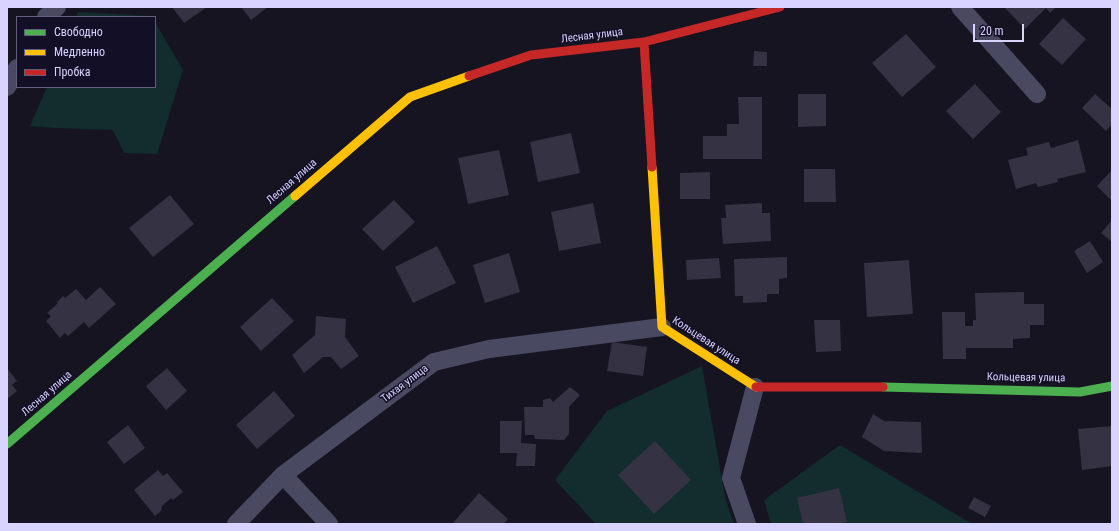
<!DOCTYPE html>
<meta charset="utf-8">
<style>
body{margin:0}
#map{position:relative;width:1119px;height:531px;overflow:hidden;background:#161421;font-family:"Roboto Condensed",sans-serif}
canvas{display:block}
.frame{position:absolute;inset:0;border:8px solid #d9d4ff;pointer-events:none}
.legend{position:absolute;left:16px;top:16px;width:140px;height:72px;box-sizing:border-box;background:#130f26;border:1px solid #625e7d;margin:0;padding:5px 7px;list-style:none;font-size:12px;color:#d9d4ff}
.legend li{display:flex;align-items:center;gap:8px;height:20px}
.legend b{width:20px;border:1px solid #625e7d}
.scale{position:absolute;left:973px;top:24px;width:51px;height:18px;box-sizing:border-box;border:2px solid #d9d4ff;border-top:0;padding-left:5px;font-size:12px;line-height:14px;white-space:nowrap;color:#d9d4ff;-webkit-text-stroke:3px #130f26;paint-order:stroke}
</style>
<div id="map">
<canvas width="1119" height="531"></canvas>
<div class="frame"></div>
<ul class="legend">
<li><b style="height:5px;background:#4caf50"></b>Свободно</li>
<li><b style="height:5px;background:#ffc107"></b>Медленно</li>
<li><b style="height:5px;background:#c62828"></b>Пробка</li>
</ul>
<div class="scale">20 m</div>
</div>
<script>
const ctx = document.querySelector('canvas').getContext('2d');
ctx.lineJoin = 'round';
function paint(path, color) {
  ctx.fillStyle = color;
  ctx.fill(path, 'evenodd');
}
function strokePath(path, color, width, dash) {
  ctx.strokeStyle = color;
  ctx.lineWidth = width;
  ctx.lineCap = dash ? 'butt' : 'round';
  ctx.setLineDash(dash || []);
  ctx.stroke(path);
}
function label(font, color, halo, rows, align = 'center') {
  ctx.font = font + ' "Roboto Condensed",sans-serif';
  ctx.lineWidth = 3;
  ctx.setLineDash([]);
  ctx.textBaseline = 'middle';
  ctx.strokeStyle = halo;
  ctx.fillStyle = color;
  for (const [text, x, y, turn = 0] of rows) {
    ctx.save();
    ctx.translate(x, y);
    ctx.rotate((+turn || 0) * Math.PI / 180);
    ctx.textAlign = isNaN(turn) ? turn : align;
    if (halo) ctx.strokeText(text, 0, 0);
    ctx.fillText(text, 0, 0);
    ctx.restore();
  }
}
paint(new Path2D(`
 M 78,12 L 151,16 L 152,17 L 76,17 Z
 M 155,22 L 183,70 L 157,154 L 124,153 L 113,130 L 57,128 L 30,126 L 47,87 L 155,87 Z
 M 702,366 L 725,497 L 734,524 L 596,524 L 555,480 L 607,411 Z
 M 840,445 L 972,524 L 771,524 L 764,500 Z`), '#132c2d');
paint(new Path2D(`
 M 172,7 L 207,7 L 184,23 Z
 M 241,7 L 268,7 L 251,20 Z
 M 1004,7 L 1056,7 L 1050,13 L 1046,8 L 1025,29 Z
 M 1063,18 L 1086,39 L 1062,65 L 1039,44 Z
 M 906,34 L 936,67 L 902,97 L 872,63 Z
 M 754,51 L 767,52 L 767,66 L 753,66 Z
 M 975,84 L 1001,112 L 973,139 L 946,111 Z
 M 798,94 L 826,94 L 826,126 L 798,127 Z
 M 1095,94 L 1112,109 L 1112,124 L 1106,131 L 1082,108 Z
 M 738,97 L 762,97 L 762,159 L 703,159 L 703,136 L 727,136 L 727,124 L 739,124 Z
 M 571,133 L 580,173 L 538,182 L 530,142 Z
 M 1078,140 L 1086,172 L 1057,179 L 1058,182 L 1038,187 L 1036,183 L 1016,189 L 1008,160 L 1028,155 L 1026,148 L 1049,142 L 1051,148 Z
 M 499,150 L 509,195 L 468,204 L 458,158 Z
 M 804,169 L 835,169 L 836,202 L 804,202 Z
 M 1112,170 L 1112,201 L 1097,186 Z
 M 710,172 L 710,199 L 680,199 L 680,173 Z
 M 170,195 L 194,224 L 153,257 L 129,228 Z
 M 394,200 L 415,222 L 383,251 L 362,229 Z
 M 593,203 L 601,243 L 559,251 L 551,212 Z
 M 762,203 L 762,213 L 770,213 L 771,241 L 723,244 L 721,218 L 726,218 L 725,205 Z
 M 1112,220 L 1112,242 L 1101,233 Z
 M 1090,241 L 1103,262 L 1087,273 L 1074,251 Z
 M 437,246 L 456,283 L 413,303 L 395,267 Z
 M 509,253 L 520,292 L 485,303 L 473,265 Z
 M 787,257 L 787,278 L 779,279 L 779,294 L 767,294 L 767,302 L 743,303 L 743,296 L 735,296 L 734,259 Z
 M 719,258 L 721,278 L 687,280 L 686,260 Z
 M 909,260 L 913,314 L 867,317 L 864,263 Z
 M 100,287 L 116,304 L 89,328 L 84,322 L 68,336 L 65,333 L 60,338 L 46,321 L 51,316 L 47,313 L 58,303 L 57,302 L 63,296 L 65,298 L 76,289 L 86,300 Z
 M 1024,292 L 1024,304 L 1044,304 L 1044,325 L 1030,325 L 1030,338 L 1013,339 L 1013,348 L 966,348 L 966,359 L 943,359 L 942,312 L 965,312 L 965,326 L 973,326 L 973,320 L 976,320 L 975,293 Z
 M 272,298 L 294,321 L 261,351 L 240,327 Z
 M 316,316 L 346,319 L 345,337 L 359,356 L 341,369 L 331,357 L 323,357 L 304,373 L 292,355 L 315,335 Z
 M 814,320 L 840,320 L 841,351 L 816,352 Z
 M 612,342 L 647,347 L 643,376 L 607,371 Z
 M 7,368 L 17,381 L 12,385 L 17,391 L 7,399 Z
 M 167,368 L 187,391 L 166,410 L 146,386 Z
 M 570,387 L 580,395 L 569,407 L 569,434 L 564,440 L 535,439 L 534,435 L 525,435 L 524,407 L 543,407 L 543,400 L 550,398 L 553,402 Z
 M 274,391 L 295,416 L 257,449 L 236,425 Z
 M 873,414 L 884,421 L 921,422 L 922,453 L 884,451 L 862,437 Z
 M 500,421 L 522,421 L 521,443 L 536,444 L 535,466 L 516,466 L 517,453 L 500,453 Z
 M 128,425 L 145,448 L 124,464 L 107,442 Z
 M 1112,426 L 1112,466 L 1082,470 L 1078,429 Z
 M 655,441 L 691,480 L 654,514 L 618,475 Z
 M 158,470 L 163,476 L 167,473 L 183,492 L 173,500 L 171,498 L 162,506 L 161,511 L 155,516 L 134,490 Z
 M 839,488 L 847,522 L 836,524 L 803,524 L 797,498 Z
 M 479,493 L 508,519 L 504,524 L 452,524 Z
 M 974,497 L 991,506 L 985,517 L 968,508 Z`), '#343243');
strokePath(new Path2D(`
 M 960,7 L 1037,94
 M 46,17 L 57,7
 M 7,87 L 17,68
 M 283,475 L 329,524
 M 236,524 L 283,475 L 434,362 L 489,349 L 662,327
 M 747,524 L 731,478 L 755,387`), '#4a4962', 18);
strokePath(new Path2D(`
 M 883,387 L 1080,392 L 1112,386
 M 7,444 L 295,196`), '#4caf50', 9);
strokePath(new Path2D(`
 M 652,167 L 662,327 L 756,387
 M 295,196 L 410,97 L 469,76`), '#ffc107', 9);
strokePath(new Path2D(`
 M 469,76 L 531,55 L 644,42
 M 652,167 L 644,42 L 780,7
 M 756,387 L 883,387`), '#c62828', 9);
label('11px', '#d9d4ff', '#130f26', [
 ["Лесная улица",592,36,-7],
 ["Лесная улица",292,182,-41],
 ["Кольцевая улица",706,341,33],
 ["Кольцевая улица",1026,378,1],
 ["Тихая улица",405,384,-37],
 ["Лесная улица",47,394,-41]
]);
</script>
